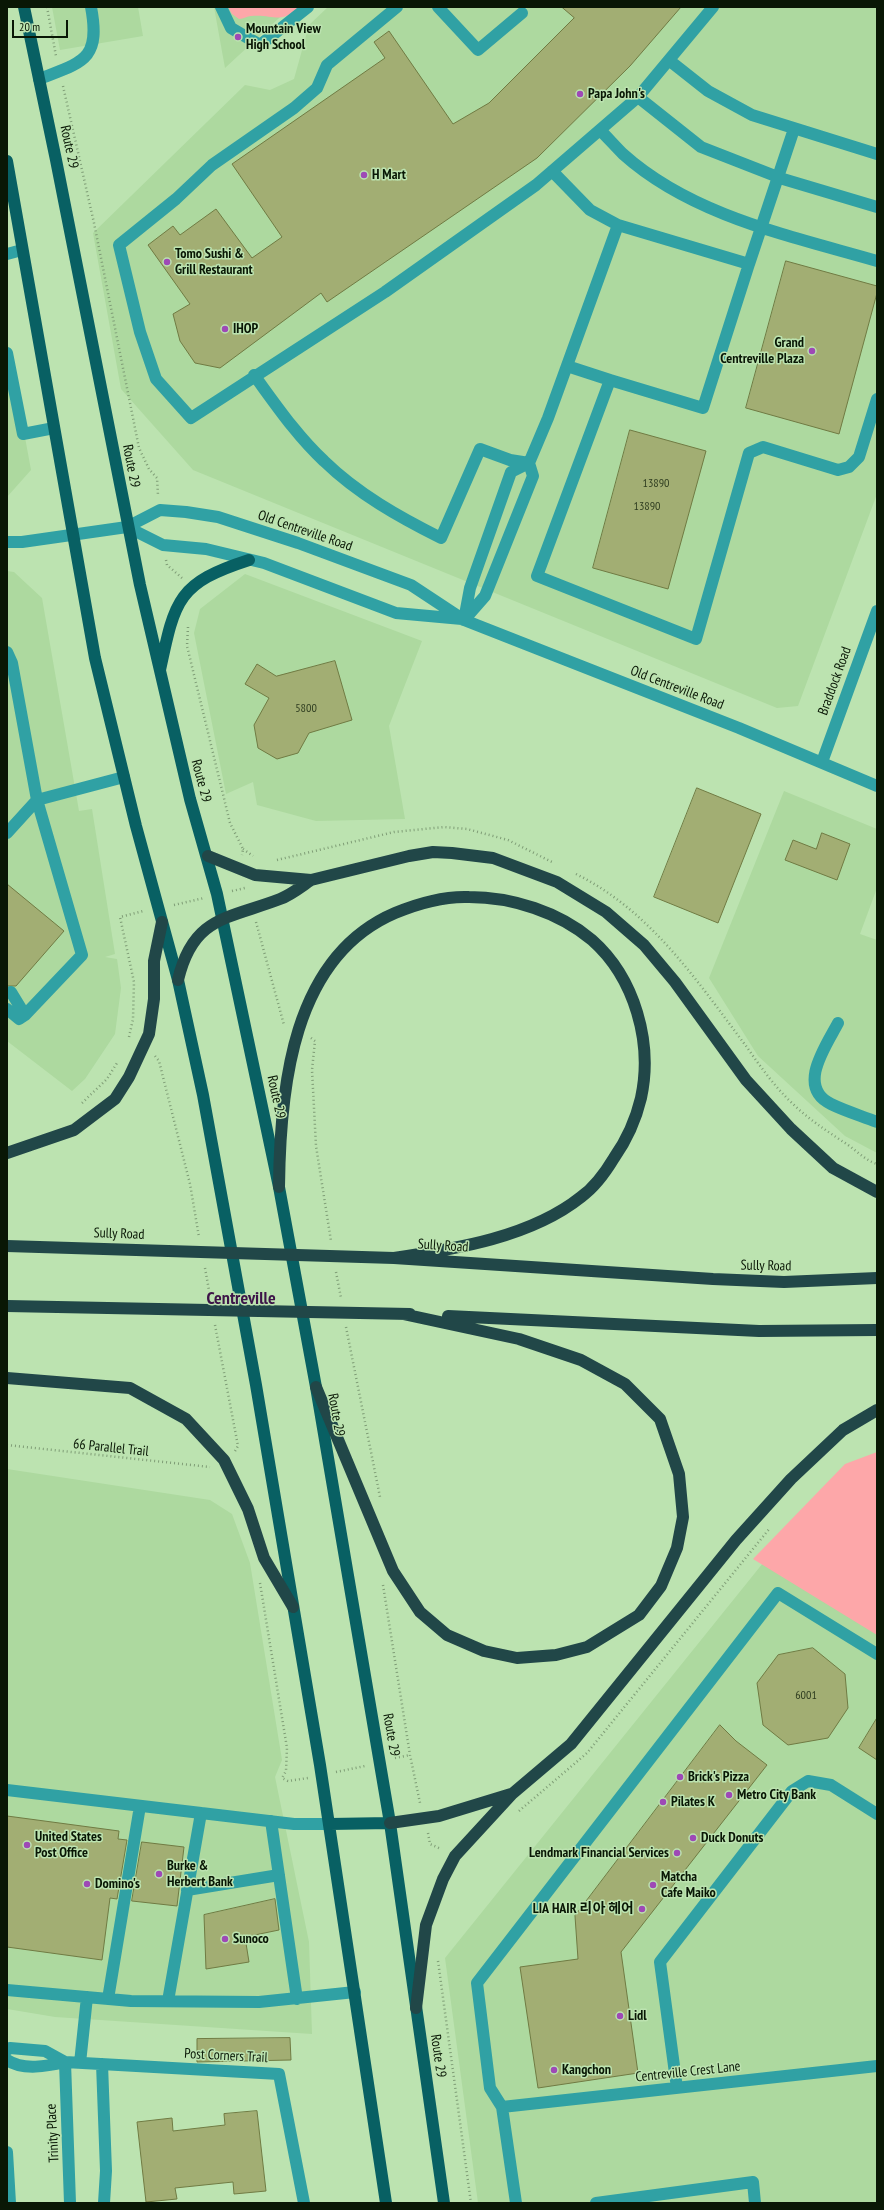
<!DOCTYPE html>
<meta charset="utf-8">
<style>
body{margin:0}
#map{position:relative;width:884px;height:2210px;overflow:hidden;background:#bce3b0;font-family:"PT Sans Narrow",sans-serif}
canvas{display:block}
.frame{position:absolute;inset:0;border:8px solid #091705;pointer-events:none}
.scale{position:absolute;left:12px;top:20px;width:56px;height:18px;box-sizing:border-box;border:2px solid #091705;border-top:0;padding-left:5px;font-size:12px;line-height:14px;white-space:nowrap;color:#091705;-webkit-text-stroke:3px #bce3b0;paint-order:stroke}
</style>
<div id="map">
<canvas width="884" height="2210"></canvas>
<div class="frame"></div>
<div class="scale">20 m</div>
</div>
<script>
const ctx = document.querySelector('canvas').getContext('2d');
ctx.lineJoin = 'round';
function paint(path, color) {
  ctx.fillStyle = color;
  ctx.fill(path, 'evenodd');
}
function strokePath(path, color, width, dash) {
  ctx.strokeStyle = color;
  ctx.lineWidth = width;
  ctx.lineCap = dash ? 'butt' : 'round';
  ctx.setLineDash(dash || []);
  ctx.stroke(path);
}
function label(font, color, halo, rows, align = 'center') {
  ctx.font = font + ' "PT Sans Narrow","Noto Sans KR",sans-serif';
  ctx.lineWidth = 3;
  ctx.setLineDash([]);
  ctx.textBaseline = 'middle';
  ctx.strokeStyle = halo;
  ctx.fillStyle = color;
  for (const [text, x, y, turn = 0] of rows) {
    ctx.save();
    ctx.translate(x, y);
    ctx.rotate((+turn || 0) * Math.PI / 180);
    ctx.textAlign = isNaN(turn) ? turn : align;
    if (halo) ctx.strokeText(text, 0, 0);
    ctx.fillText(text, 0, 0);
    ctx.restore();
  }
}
paint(new Path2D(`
 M 52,7 L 138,7 L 143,36 L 60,50 Z
 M 214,7 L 291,7 L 225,68 Z
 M 328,7 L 877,7 L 877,494 L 798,706 L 777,708 L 193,470 L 121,389 L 93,233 L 245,85 L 270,90 L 294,79 L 309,25 Z
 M 7,339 L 31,470 L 7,497 Z
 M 7,571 L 14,572 L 42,598 L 79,811 L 92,809 L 115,954 L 105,957 L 117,959 L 121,988 L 115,1034 L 85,1079 L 72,1091 L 7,1041 Z
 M 245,574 L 422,641 L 389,726 L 405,819 L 316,821 L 257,805 L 253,782 L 226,794 L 194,633 L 200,609 Z
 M 784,791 L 877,829 L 877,888 L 860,934 L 877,940 L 877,1153 L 845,1136 L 758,1056 L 709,978 Z
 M 7,1469 L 210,1500 L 232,1514 L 250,1563 L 282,1760 L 275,1777 L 309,1942 L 312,2034 L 55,2017 L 7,2009 Z
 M 763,1563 L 877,1634 L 877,2203 L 478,2203 L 445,1958 Z`), '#add99f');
paint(new Path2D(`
 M 228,7 L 300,7 C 279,25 275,14 251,16 C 247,16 244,19 239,19 L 232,14 Z
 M 877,1452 L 877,1635 L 753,1559 L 845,1464 Z`), '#fda7a9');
const building = new Path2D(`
 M 562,7 L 681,7 L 630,66 L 537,158 L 327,302 L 321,293 L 220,368 L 195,363 L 180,341 L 173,314 L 190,304 L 148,245 L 173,226 L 180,235 L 216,209 L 252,258 L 282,237 L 232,164 L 385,58 L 374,42 L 389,31 L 453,124 L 489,103 L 574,18 Z
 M 786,261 L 877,286 L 877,293 L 839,434 L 746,408 Z
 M 630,430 L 706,451 L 668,589 L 593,568 Z
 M 335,661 L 352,720 L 309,733 L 298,753 L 277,759 L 258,748 L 254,725 L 269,698 L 245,684 L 257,664 L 276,676 Z
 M 697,788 L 761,814 L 718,923 L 654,897 Z
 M 822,833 L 850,844 L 837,880 L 785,860 L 793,840 L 816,849 Z
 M 7,884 L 64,931 L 16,986 L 7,986 Z
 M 813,1648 L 845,1674 L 848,1708 L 828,1738 L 788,1745 L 763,1725 L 757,1683 L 778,1655 Z
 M 877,1718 L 877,1760 L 859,1748 Z
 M 720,1725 L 736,1741 L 767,1765 L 621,1952 L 638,2073 L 538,2088 L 520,1967 L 578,1959 L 575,1916 Z
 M 7,1816 L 119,1831 L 118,1839 L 127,1840 L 117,1899 L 110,1898 L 102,1960 L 7,1947 Z
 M 142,1842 L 184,1847 L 177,1906 L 132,1901 Z
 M 275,1899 L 279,1930 L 245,1937 L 249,1962 L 206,1969 L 204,1915 Z
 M 290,2038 L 291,2060 L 197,2062 L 197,2039 Z
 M 257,2111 L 266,2191 L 234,2194 L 233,2182 L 175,2188 L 177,2199 L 146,2202 L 137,2122 L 172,2118 L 173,2131 L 225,2125 L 224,2114 Z`);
paint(building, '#a2ae73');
strokePath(building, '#707b43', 1);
strokePath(new Path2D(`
 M 47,7 L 56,56
 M 63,86 L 94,223 L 139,448 L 149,469 L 157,478 L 158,495
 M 166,560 L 167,565 L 182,578
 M 188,627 L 187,646 L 230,823 L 243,849 L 242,855
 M 243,849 L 253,856
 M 277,860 L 394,832 L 444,827 L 467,829 L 508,840 L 554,863
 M 576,874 C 651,911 697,981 746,1046 C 760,1066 774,1086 792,1103 C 807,1118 824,1129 842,1141 C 854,1148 864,1160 877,1164
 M 232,891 L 245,888
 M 174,905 L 204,898
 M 256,922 L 284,1025
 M 129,1037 L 133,1019 L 134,982 L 120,917 L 143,911
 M 311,1038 L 315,1041 L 312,1070 L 316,1146 L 331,1241
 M 155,1056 L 159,1061 L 190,1184 L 199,1237
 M 82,1103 L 107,1079 L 117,1063
 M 205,1268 L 210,1296
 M 336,1272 L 341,1298
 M 215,1325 L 238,1446 L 235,1451
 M 346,1327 L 380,1497
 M 7,1445 L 210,1467
 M 260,1583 L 287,1748 L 286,1771 L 282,1778 L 288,1781 L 308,1778
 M 383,1585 L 410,1755 L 420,1803
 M 395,1758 L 410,1755
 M 336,1772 L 365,1766
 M 519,1811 L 587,1753 L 770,1528
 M 428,1833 L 430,1844 L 441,1849
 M 438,1961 L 471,2203`), '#7f9d76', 2.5, [1, 3]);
strokePath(new Path2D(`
 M 221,7 L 231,28 L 260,45 L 308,7
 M 397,7 L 327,65 L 317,88 L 294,108 L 212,165 L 176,199 L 119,245 L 140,332 L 156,379 L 191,418 L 385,292 L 536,185 L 638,97 L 713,7
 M 438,7 L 478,50 L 522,13
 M 670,61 L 708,91 L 752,115 L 877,154
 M 39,79 C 83,62 101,60 91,7
 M 638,97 L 701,147 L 783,179 L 877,207
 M 600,130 C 608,138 615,146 623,154 C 692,216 791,236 877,261
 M 618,225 L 749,264 L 703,408 L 610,380 L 537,576 L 696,639 L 749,453 L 763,447 L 838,470 L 849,467 L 859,457 L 877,399
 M 7,254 L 22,250
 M 749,264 L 794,129
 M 7,353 L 23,434 L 54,428
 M 567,366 L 610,380
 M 254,375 C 276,405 297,436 324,461 C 358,494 399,517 441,538 L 480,449 L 510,460 L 529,463
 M 127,527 L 163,545 L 206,549 L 264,563 L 396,613 L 462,619
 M 7,542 L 22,542 L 127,527 L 160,510 L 186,512 L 218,517 L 298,543 L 411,585 L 464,620 L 739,728 L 877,786
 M 464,620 L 470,588 L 511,472 L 529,463 L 548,418 L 618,225 L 590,210 L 552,171
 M 464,620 L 485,596 L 533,476 L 529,463
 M 7,652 L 12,663 L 37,800 L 82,955 L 25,1015 L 19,1019 L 7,1009
 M 822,762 L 877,611
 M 7,833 L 37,800 L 124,777
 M 11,992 L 25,1015
 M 838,1023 C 826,1046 796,1087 831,1104 C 845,1111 862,1116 877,1122
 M 7,1790 L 294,1824 L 330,1824
 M 271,1821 L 297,1999
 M 187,1890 L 279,1875
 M 7,1990 L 131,2001 L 259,2002 L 355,1992
 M 108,1999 L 140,1806
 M 168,2001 L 201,1813
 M 7,2050 L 10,2048 L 45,2051 L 65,2062
 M 7,2060 C 23,2071 48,2066 65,2062 L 279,2074 L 304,2203
 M 65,2062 L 70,2203
 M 80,2063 L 87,1997
 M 102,2064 L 106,2171 L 104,2203
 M 677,2088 L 660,1962 L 792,1791 L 808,1781 L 831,1785 L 877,1814
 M 502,2107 L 877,2066
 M 7,2152 L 10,2203
 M 516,2203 L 502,2107 L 490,2088 L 477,1983 L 778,1593 L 877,1654
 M 596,2203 L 753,2182 L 755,2203`), '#30a1a4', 12);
strokePath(new Path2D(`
 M 24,7 L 56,160 L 140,585 L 190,799 L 217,894 L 279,1187 L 316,1387 L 390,1823 L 444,2203
 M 7,161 L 95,658 L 136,826 L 178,980 L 203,1095 L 256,1385 L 320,1765 L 386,2203
 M 160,670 C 175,599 178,583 249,560
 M 330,1824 L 390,1823`), '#086063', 12);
strokePath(new Path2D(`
 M 208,856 L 255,875 L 311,880 L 409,856 L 433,852 L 452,853 L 493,858 L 557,882 L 606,912 L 644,945 L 675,982 L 746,1080 L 791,1129 L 833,1168 L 877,1192
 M 178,980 C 193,916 228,919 280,899 C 291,895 302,886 311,880
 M 7,1153 L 74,1130 L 115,1099 L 129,1077 L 149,1034 L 154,999 L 154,961 L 162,922
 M 279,1187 C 280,1088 292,957 395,913 C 419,903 444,896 469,897 C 512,897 559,912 592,940 C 635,978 653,1043 641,1098 C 636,1119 626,1141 614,1158 C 605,1173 595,1187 581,1197 C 531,1237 456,1249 394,1258
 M 7,1246 L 394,1258 L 713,1279 L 784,1282 L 877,1278
 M 7,1306 L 410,1314
 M 448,1316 L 759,1331 L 877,1330
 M 7,1378 L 130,1388 L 186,1419 L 224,1460 L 248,1509 L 264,1558 L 293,1607
 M 316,1387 L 393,1571 L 420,1612 L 447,1635 L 484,1651 L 517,1658 L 556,1655 L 587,1647 L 639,1615 L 661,1586 L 677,1548 L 683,1517 L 679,1474 L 660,1419 L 625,1384 L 581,1360 L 519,1339 L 403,1314
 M 390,1823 L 439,1816 L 511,1794
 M 416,2008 L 426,1925 L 443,1879 L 455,1856 L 512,1794 L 571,1744 L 736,1540 L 791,1479 L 843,1430 L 877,1410`), '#214748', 12);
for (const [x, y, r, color] of [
 [238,37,4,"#9e49b6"],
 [580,94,4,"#9e49b6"],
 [364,175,4,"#9e49b6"],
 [167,262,4,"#9e49b6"],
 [225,329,4,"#9e49b6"],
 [812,351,4,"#9e49b6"],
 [680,1777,4,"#9e49b6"],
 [729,1795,4,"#9e49b6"],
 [663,1802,4,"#9e49b6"],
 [693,1838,4,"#9e49b6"],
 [27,1845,4,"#9e49b6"],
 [677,1853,4,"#9e49b6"],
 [159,1874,4,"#9e49b6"],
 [87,1884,4,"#9e49b6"],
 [653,1885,4,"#9e49b6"],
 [642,1909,4,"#9e49b6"],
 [225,1939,4,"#9e49b6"],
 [620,2016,4,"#9e49b6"],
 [554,2070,4,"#9e49b6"]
]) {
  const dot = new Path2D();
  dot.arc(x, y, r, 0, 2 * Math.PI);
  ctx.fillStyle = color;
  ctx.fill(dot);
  strokePath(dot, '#bce3b0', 1.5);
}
label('12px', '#2f3d20', null, [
 ["13890",656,484],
 ["13890",647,507],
 ["5800",306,709],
 ["6001",806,1696]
]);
label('bold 14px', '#091705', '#bce3b0', [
 ["Mountain View",246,29],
 ["High School",246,45],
 ["Papa John's",588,94],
 ["H Mart",372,175],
 ["Tomo Sushi &",175,254],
 ["Grill Restaurant",175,270],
 ["IHOP",233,329],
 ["Grand",804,343,"right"],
 ["Centreville Plaza",804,359,"right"],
 ["Brick's Pizza",688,1777],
 ["Metro City Bank",737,1795],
 ["Pilates K",671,1802],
 ["United States",35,1837],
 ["Post Office",35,1853],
 ["Duck Donuts",701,1838],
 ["Lendmark Financial Services",669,1853,"right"],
 ["Burke &",167,1866],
 ["Herbert Bank",167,1882],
 ["Matcha",661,1877],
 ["Cafe Maiko",661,1893],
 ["Domino's",95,1884],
 ["LIA HAIR 리아 헤어",634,1909,"right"],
 ["Sunoco",233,1939],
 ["Lidl",628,2016],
 ["Kangchon",562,2070]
], 'left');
label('14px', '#091705', '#bce3b0', [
 ["Route 29",69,147,78],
 ["Route 29",131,466,79],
 ["Old Centreville Road",305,531,19],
 ["Braddock Road",835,681,-70],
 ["Old Centreville Road",677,688,21],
 ["Route 29",201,781,75],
 ["Route 29",276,1097,78],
 ["Sully Road",119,1234,2],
 ["Sully Road",443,1246,4],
 ["Sully Road",766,1266,1],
 ["Route 29",336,1415,80],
 ["66 Parallel Trail",111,1448,6],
 ["Route 29",391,1735,80],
 ["Post Corners Trail",226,2056,3],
 ["Route 29",438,2056,82],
 ["Centreville Crest Lane",688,2072,-6],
 ["Trinity Place",53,2133,-93]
]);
label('bold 18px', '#3d1448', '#bce3b0', [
 ["Centreville",241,1299]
]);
</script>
